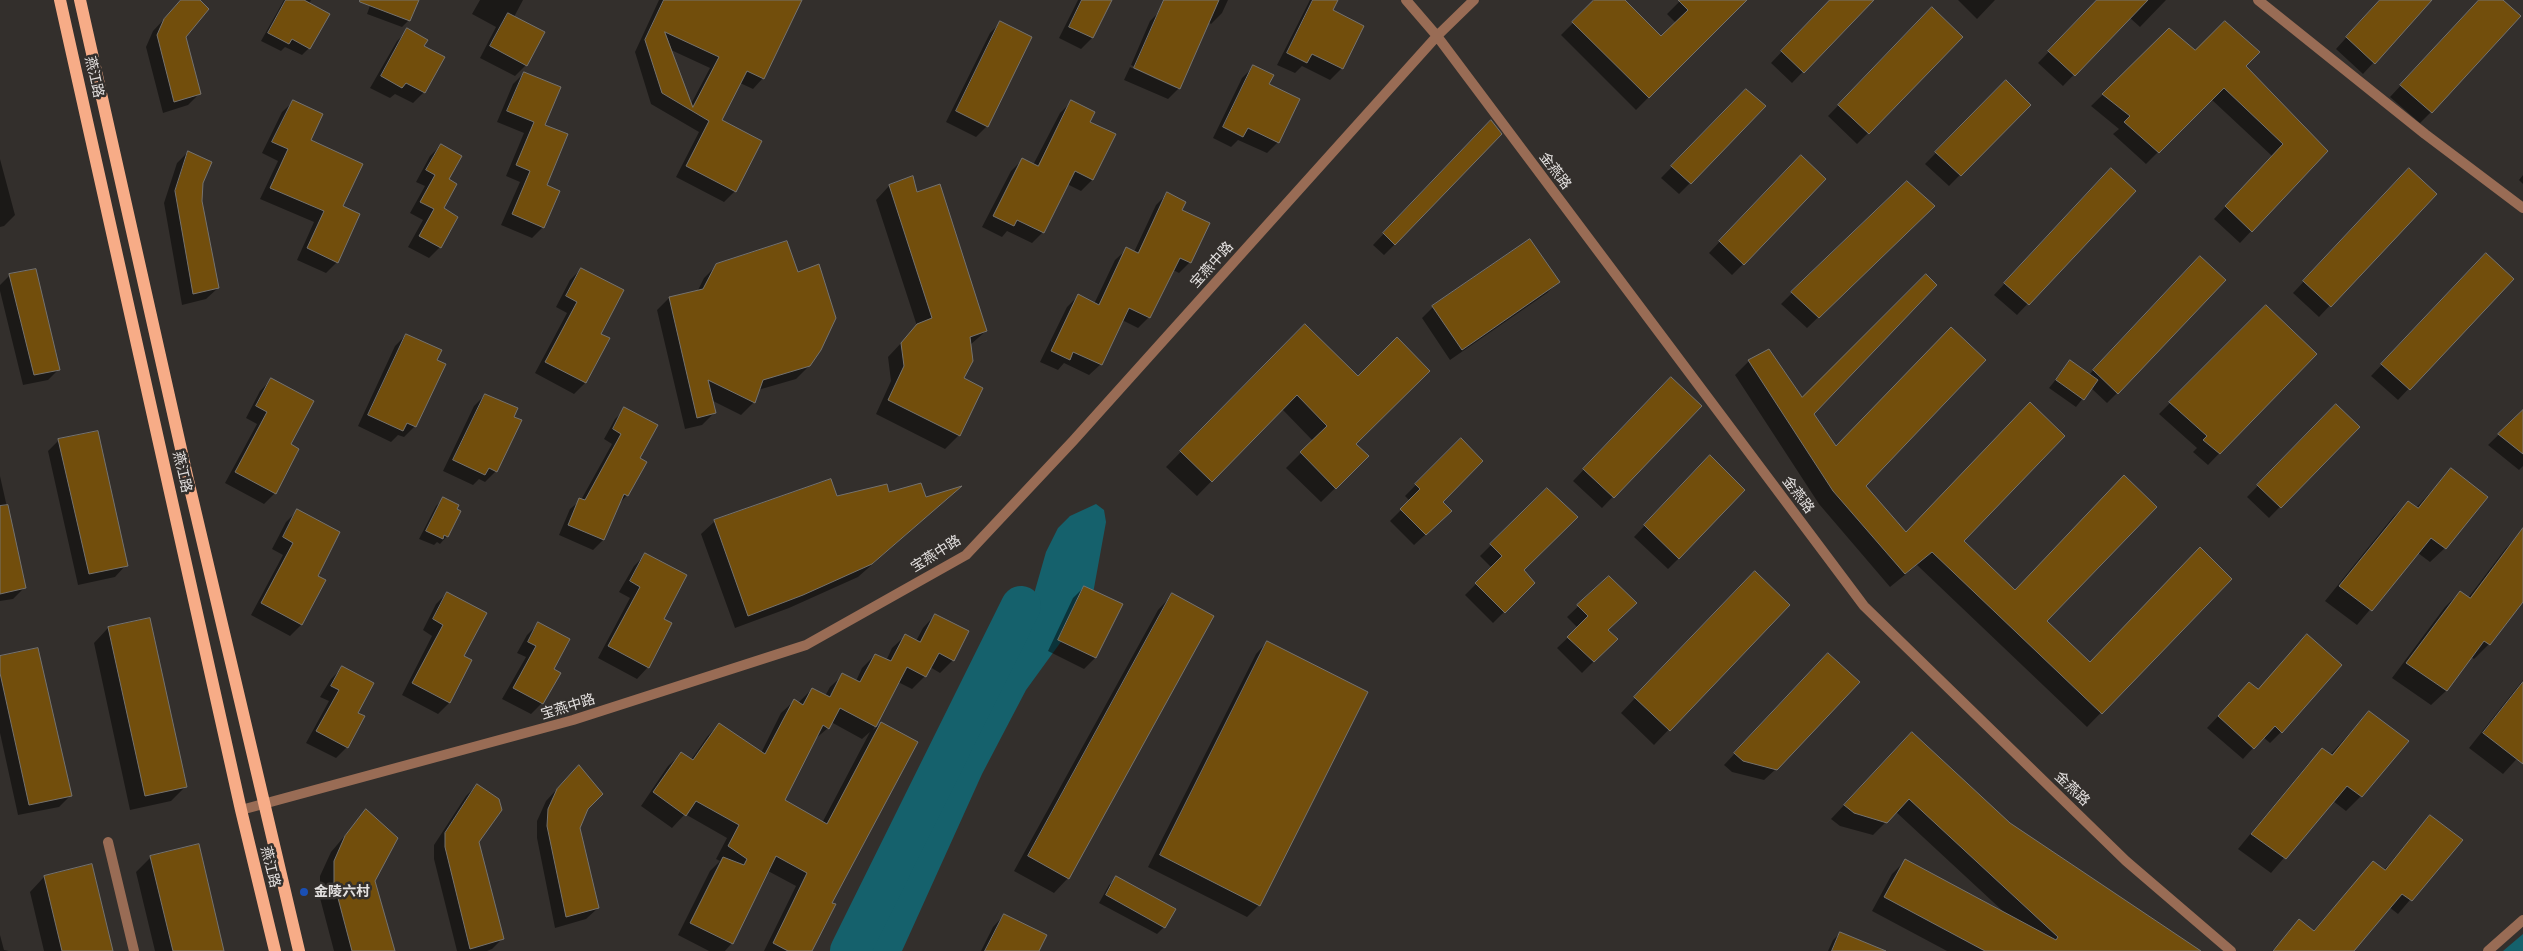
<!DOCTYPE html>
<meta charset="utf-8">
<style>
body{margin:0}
canvas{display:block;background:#332f2c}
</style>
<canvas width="2523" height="951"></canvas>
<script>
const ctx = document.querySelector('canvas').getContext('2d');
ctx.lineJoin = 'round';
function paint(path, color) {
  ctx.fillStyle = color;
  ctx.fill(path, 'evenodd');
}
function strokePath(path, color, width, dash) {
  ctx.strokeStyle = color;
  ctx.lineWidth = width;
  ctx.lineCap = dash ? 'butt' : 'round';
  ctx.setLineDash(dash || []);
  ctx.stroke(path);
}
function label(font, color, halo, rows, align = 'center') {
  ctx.font = font + ' Figtree,"Noto Sans SC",sans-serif';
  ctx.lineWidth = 5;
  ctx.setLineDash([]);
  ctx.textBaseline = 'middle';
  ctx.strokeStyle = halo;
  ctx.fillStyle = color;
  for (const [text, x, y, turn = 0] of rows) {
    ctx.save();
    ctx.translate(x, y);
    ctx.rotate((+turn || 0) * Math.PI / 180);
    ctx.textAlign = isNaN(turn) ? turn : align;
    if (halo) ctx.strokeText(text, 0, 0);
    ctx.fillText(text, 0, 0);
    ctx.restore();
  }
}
paint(new Path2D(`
 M 1096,504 L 1104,510 L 1106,522 L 1092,599 L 1026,690 L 982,774 L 902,951 L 860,951 L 973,726 L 1032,601 L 1046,552 L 1058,528 L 1070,516 Z
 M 2523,934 L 2523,951 L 2503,951 Z`), '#15616c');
paint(new Path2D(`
 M 182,0 L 199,0 L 185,37 L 199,94 L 188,105 L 163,113 L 146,47 L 153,31 Z
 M 284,0 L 311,0 L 309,4 L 309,48 L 302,55 L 285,47 L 281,51 L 261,41 Z
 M 372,0 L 417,0 L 409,20 L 402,27 L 367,14 Z
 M 480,0 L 523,0 L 514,17 L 526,65 L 515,76 L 480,58 L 496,27 L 472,14 Z
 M 659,0 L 800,0 L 763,78 L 753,89 L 740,83 L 720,120 L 735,191 L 724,202 L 676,177 L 699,132 L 651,104 L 635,52 ZM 671,50 L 710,68 L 691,104 Z
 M 1078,0 L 1111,0 L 1092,38 L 1081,49 L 1059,38 Z
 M 1186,0 L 1228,0 L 1222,13 L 1211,24 L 1208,22 L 1179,88 L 1168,99 L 1124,80 L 1130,67 L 1176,88 L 1176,86 L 1131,65 L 1150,21 L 1161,10 Z
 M 1310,0 L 1332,0 L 1332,11 L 1362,26 L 1341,69 L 1330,80 L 1302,66 L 1295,73 L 1277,65 Z
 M 1596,0 L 1623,0 L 1661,38 L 1676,23 L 1667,14 L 1681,0 L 1745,0 L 1636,110 L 1561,35 Z
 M 1831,0 L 1872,0 L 1792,83 L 1771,63 Z
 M 1958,0 L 1995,0 L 1977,19 Z
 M 2099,0 L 2166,0 L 2140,27 L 2129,17 L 2063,86 L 2038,63 Z
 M 2380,0 L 2431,0 L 2363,74 L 2336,49 Z
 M 2480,0 L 2501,0 L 2431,112 L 2420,123 L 2390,97 Z
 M 1921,20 L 1868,133 L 1857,144 L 1828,116 Z
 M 1001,22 L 987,126 L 976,137 L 946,122 L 990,33 Z
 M 408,30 L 423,47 L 424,92 L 413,103 L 395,94 L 390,98 L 370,88 L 397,41 Z
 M 2169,30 L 2196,52 L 2244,66 L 2326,151 L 2240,243 L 2214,219 L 2272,156 L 2211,99 L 2146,164 L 2113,134 L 2119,129 L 2091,106 Z
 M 1253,67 L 1267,85 L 1278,142 L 1267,153 L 1238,140 L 1231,147 L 1213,138 L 1242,78 Z
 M 524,73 L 544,125 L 543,227 L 532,238 L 501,225 L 520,182 L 506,176 L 524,133 L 497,122 L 513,84 Z
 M 2006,82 L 2029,105 L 1949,186 L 1925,164 Z
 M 1746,91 L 1690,183 L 1679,194 L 1661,178 Z
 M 294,101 L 309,141 L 341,207 L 337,262 L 326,273 L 297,260 L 314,222 L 260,199 L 278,161 L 262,153 L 282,112 Z
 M 1071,102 L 1088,122 L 1114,135 L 1092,180 L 1081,191 L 1067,184 L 1043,232 L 1032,243 L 1007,231 L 1002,237 L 982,227 L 1011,171 L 1022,160 L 1033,165 L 1060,113 Z
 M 1480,132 L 1395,244 L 1384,255 L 1373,245 Z
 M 441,145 L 447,180 L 442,209 L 440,247 L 429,258 L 408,247 L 423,220 L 410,213 L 425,186 L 416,182 L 430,156 Z
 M 188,152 L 202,183 L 201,201 L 218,288 L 206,299 L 182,305 L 164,203 L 177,163 Z
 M 0,159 L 15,215 L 4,226 L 0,227 Z
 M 1790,167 L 1743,264 L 1732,275 L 1709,253 Z
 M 2523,175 L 2523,184 L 2519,180 Z
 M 2100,181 L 2134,191 L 2017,315 L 1994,295 Z
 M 2398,181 L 2435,194 L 2319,317 L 2293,293 Z
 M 889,186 L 917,193 L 986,331 L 970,345 L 962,379 L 959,435 L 945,449 L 876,414 L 891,381 L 888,357 L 917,326 L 876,200 Z
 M 1167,194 L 1190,262 L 1179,273 L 1173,270 L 1149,317 L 1138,328 L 1122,320 L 1101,364 L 1089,375 L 1064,363 L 1058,370 L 1040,362 L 1067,307 L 1078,296 L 1094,304 L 1115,260 L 1127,249 L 1134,252 L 1156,205 Z
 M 1923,217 L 1807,328 L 1781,304 L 1792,293 Z
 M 1529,241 L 1558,282 L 1547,293 L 1450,360 L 1422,318 L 1433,307 Z
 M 717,265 L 797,273 L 809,366 L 796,379 L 758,390 L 754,402 L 741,415 L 711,400 L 714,413 L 702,425 L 685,429 L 657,310 L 669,298 L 697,292 L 704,278 Z
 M 2475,266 L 2512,279 L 2398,400 L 2371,376 Z
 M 2190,268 L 2117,393 L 2107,403 L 2091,388 L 2076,407 L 2049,388 L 2070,362 L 2089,375 Z
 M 581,269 L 585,383 L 574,394 L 535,373 L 567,313 L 556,307 L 570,280 Z
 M 10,275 L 59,369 L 48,380 L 23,385 L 0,291 L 0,285 Z
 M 2266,307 L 2315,354 L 2208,465 L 2193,452 L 2197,448 L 2159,414 Z
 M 1305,325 L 1355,444 L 1368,456 L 1321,502 L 1286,468 L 1313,441 L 1282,409 L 1197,496 L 1166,467 Z
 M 406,335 L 415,426 L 404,437 L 398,435 L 391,442 L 358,426 L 395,346 Z
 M 1749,361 L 1812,414 L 1864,486 L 1905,533 L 1963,541 L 2090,663 L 2231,579 L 2087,727 L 1917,565 L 1890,587 L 1819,504 L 1735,375 Z
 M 271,380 L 289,445 L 275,493 L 264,504 L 225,483 L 257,424 L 246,418 L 260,391 Z
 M 1660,389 L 1700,406 L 1602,508 L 1573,481 Z
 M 485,395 L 496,471 L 485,482 L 479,479 L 473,485 L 443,471 L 474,406 Z
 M 2336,406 L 2358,427 L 2269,518 L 2247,497 Z
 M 625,409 L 638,459 L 627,495 L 619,504 L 603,540 L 593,550 L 559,535 L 570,509 L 581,500 L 612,444 L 604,439 L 615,419 Z
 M 2523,411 L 2523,466 L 2519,470 L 2488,445 Z
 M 1461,439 L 1441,502 L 1439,522 L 1414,545 L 1390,521 L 1410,501 L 1405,496 Z
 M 59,440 L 126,565 L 115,577 L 78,585 L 48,451 Z
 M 1699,468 L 1679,558 L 1668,569 L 1634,537 Z
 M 2451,470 L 2445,548 L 2430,562 L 2418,553 L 2357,625 L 2325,601 L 2393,517 L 2408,502 L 2416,508 Z
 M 0,476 L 25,587 L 13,599 L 0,601 Z
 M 958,489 L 858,577 L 789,608 L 735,628 L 701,534 L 715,521 L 836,497 L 888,494 L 925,498 Z
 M 1547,489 L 1522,571 L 1533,583 L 1493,623 L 1465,595 L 1492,568 L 1480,556 Z
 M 443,499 L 455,509 L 447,536 L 440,544 L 437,542 L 434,545 L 419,539 L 436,506 Z
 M 297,511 L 316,576 L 324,581 L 301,625 L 290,636 L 251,615 L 283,555 L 272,549 L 286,522 Z
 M 2521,533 L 2523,535 L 2523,600 L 2489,644 L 2474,659 L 2471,657 L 2446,691 L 2431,705 L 2392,678 L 2445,607 L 2460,592 L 2468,598 L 2506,548 Z
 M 645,555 L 662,619 L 671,624 L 648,667 L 637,679 L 598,658 L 630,598 L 619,592 L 634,566 Z
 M 1609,577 L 1605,650 L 1582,673 L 1557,648 L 1578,628 L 1567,617 Z
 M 1084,587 L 1095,658 L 1084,669 L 1048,651 L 1073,598 Z
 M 1740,587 L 1788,605 L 1654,745 L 1621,713 Z
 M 447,593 L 463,656 L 470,660 L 449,703 L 438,714 L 402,695 L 432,636 L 423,630 L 436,604 Z
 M 1172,595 L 1068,878 L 1054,893 L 1014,871 L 1158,610 Z
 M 935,615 L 953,660 L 940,673 L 930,667 L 925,676 L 912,689 L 898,682 L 873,730 L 881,723 L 831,903 L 811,951 L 764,951 L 796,886 L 768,871 L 732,943 L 725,951 L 709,951 L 678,935 L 710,871 L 720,861 L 716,859 L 727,838 L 685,814 L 672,828 L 641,806 L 668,766 L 681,754 L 691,760 L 707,737 L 719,724 L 761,753 L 781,713 L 794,701 L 798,703 L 812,689 L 825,696 L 830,687 L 843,675 L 856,681 L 862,668 L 875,655 L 886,661 L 892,648 L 905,636 L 916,641 L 923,628 ZM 831,722 L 862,739 L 870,732 L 822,823 L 783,801 L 814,740 L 828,728 Z
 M 538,624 L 552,670 L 542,703 L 531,714 L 502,699 L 526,657 L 517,653 L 527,635 Z
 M 108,628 L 186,786 L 171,801 L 130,810 L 94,643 Z
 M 1267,642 L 1259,905 L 1247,917 L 1148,867 L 1256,654 Z
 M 0,657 L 70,796 L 59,807 L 18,815 L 0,733 Z
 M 1817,666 L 1776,769 L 1764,780 L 1732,772 L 1724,765 Z
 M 342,668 L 347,747 L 336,758 L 306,743 L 329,701 L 320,697 L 331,679 Z
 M 2523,680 L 2523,752 L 2503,774 L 2469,748 Z
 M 2249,683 L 2281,732 L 2270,743 L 2263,737 L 2243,759 L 2207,728 Z
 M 2369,712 L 2361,796 L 2346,811 L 2333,801 L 2271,873 L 2238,849 L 2308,764 L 2322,750 L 2330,755 Z
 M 1899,747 L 2009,824 L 2197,951 L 1947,951 L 1872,911 L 1892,874 L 1905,861 L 2006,914 L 1896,812 L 1873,835 L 1840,826 L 1831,819 Z
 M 568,777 L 586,808 L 578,828 L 598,908 L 586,919 L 555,928 L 537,838 L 537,821 L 546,801 Z
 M 477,785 L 478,842 L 503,938 L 492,949 L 487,951 L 457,951 L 434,859 L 434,845 L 466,796 Z
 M 366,811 L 374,880 L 394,951 L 334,951 L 320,898 L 320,876 L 331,852 Z
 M 2430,817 L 2461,840 L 2398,914 L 2389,907 L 2352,951 L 2272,951 L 2299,920 L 2313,931 L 2373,863 L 2384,870 Z
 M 151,857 L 223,951 L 155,951 L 136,872 Z
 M 44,877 L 112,951 L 44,951 L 30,892 Z
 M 1116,878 L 1164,927 L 1157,934 L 1099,903 L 1109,885 Z
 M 1004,915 L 1037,951 L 981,951 L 993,927 Z
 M 1840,933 L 1851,951 L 1828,951 L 1833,940 Z
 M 0,935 L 4,950 L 9,951 L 0,951 Z`), '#0007');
strokePath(new Path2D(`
 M 850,951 L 1021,606`), '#15616c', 40);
const building = new Path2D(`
 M 181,0 L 200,0 L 209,9 L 186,37 L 201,94 L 174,102 L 157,35 L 164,19 Z
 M 286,0 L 304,0 L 330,14 L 310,49 L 292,39 L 289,44 L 268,33 Z
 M 360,0 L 419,0 L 410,21 L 360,2 Z
 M 664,0 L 802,0 L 764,79 L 747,71 L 722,120 L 762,141 L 736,192 L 686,166 L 709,121 L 662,93 L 645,40 ZM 665,32 L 719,57 L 693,107 Z
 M 1082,0 L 1112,0 L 1093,38 L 1069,27 Z
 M 1164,0 L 1219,0 L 1180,89 L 1134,68 Z
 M 1313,0 L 1338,0 L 1333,10 L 1364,26 L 1343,69 L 1312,54 L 1307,63 L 1287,53 Z
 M 1594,0 L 1625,0 L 1661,36 L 1688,10 L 1678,0 L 1747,0 L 1649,98 L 1572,22 Z
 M 1830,0 L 1874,0 L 1804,73 L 1781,51 Z
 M 2097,0 L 2148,0 L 2075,76 L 2048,51 Z
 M 2380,0 L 2432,0 L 2375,64 L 2346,37 Z
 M 2479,0 L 2503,0 L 2521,16 L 2432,113 L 2400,85 Z
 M 1932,7 L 1963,37 L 1869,134 L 1838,105 Z
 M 508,13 L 545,32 L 527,66 L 490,46 Z
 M 1000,21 L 1032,37 L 988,127 L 956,111 Z
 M 2225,21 L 2260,52 L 2246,66 L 2328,151 L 2252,232 L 2225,206 L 2283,144 L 2224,88 L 2159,153 L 2124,122 L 2130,116 L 2102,94 L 2169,28 L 2195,50 Z
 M 407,28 L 428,40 L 424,46 L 445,57 L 425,93 L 406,83 L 402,88 L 381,76 Z
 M 1253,65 L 1274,75 L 1269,84 L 1300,99 L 1279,143 L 1248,128 L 1243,137 L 1223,127 Z
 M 524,72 L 561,87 L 545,125 L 568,134 L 547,185 L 560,191 L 544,228 L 512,214 L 530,171 L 516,165 L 534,122 L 507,111 Z
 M 2006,80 L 2031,105 L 1961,176 L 1935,152 Z
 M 1746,89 L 1766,106 L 1691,184 L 1671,166 Z
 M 293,100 L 323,114 L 311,140 L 363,164 L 343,206 L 360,214 L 338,263 L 307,248 L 324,211 L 270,188 L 288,149 L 272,142 Z
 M 1071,100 L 1095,112 L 1090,122 L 1116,134 L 1093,180 L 1075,171 L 1044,233 L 1017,220 L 1014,226 L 993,216 L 1022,158 L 1038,166 Z
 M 1491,120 L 1502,134 L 1395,245 L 1383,233 Z
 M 441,144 L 462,156 L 449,179 L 457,184 L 444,208 L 458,217 L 441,248 L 419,236 L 434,209 L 420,202 L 435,175 L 426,170 Z
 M 188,151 L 212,162 L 203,183 L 202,201 L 219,288 L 193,294 L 175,191 Z
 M 1801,155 L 1826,179 L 1744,265 L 1719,241 Z
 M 2111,168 L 2136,191 L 2029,305 L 2004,283 Z
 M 2409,168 L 2437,194 L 2331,307 L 2303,281 Z
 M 913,176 L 917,192 L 940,184 L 987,331 L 970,337 L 973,361 L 964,378 L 983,388 L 960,436 L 888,400 L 904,366 L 901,343 L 917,324 L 932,318 L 889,185 Z
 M 1907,181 L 1935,206 L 1819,318 L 1791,292 Z
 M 1167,192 L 1186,202 L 1182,210 L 1210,223 L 1191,263 L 1180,258 L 1150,318 L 1129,308 L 1102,365 L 1073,352 L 1070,360 L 1051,351 L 1078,294 L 1099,305 L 1126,247 L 1138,253 Z
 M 1530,239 L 1560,282 L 1462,350 L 1432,306 Z
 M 787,241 L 798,272 L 819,264 L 836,318 L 821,350 L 810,366 L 763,380 L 755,403 L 708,380 L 716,413 L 697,418 L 669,297 L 703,289 L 716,264 Z
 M 2486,253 L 2514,279 L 2410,390 L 2381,364 Z
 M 2200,256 L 2226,280 L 2118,394 L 2093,370 Z
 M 581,268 L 624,290 L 601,334 L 610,338 L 586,383 L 545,362 L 577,302 L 566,296 Z
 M 36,269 L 60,370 L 34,375 L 9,274 Z
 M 1926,274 L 1937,285 L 1814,414 L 1836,446 L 1951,327 L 1986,360 L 1866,486 L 1906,532 L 2030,402 L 2065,436 L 1964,541 L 2015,590 L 2124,475 L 2157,507 L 2047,621 L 2090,662 L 2200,547 L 2232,579 L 2102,714 L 1932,552 L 1905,574 L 1833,491 L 1748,360 L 1769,349 L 1802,397 Z
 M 2266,305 L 2317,354 L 2220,454 L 2203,440 L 2207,436 L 2169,402 Z
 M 1305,324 L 1358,376 L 1397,337 L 1430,371 L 1356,444 L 1369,456 L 1336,489 L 1300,452 L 1327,426 L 1297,395 L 1212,482 L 1180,451 Z
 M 406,334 L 442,350 L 437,360 L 446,364 L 416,427 L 407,423 L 403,431 L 368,415 Z
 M 2070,360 L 2098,380 L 2084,400 L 2056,380 Z
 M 1671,377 L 1702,406 L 1614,498 L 1583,469 Z
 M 271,378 L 314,401 L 291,444 L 299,449 L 276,494 L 235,472 L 267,412 L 256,406 Z
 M 485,394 L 518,408 L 514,417 L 522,420 L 497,472 L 489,468 L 485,475 L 453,460 Z
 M 2336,404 L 2360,427 L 2281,508 L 2257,485 Z
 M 624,407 L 658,425 L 640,458 L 647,462 L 628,496 L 624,494 L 604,540 L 568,525 L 579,498 L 585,500 L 621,434 L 613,429 Z
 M 2523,410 L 2523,454 L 2498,434 Z
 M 98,431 L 128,566 L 89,574 L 58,439 Z
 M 1461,438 L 1483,461 L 1443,502 L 1452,511 L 1426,535 L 1400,509 L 1420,489 L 1415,484 Z
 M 1710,455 L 1745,490 L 1679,559 L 1644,525 Z
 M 2451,468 L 2488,497 L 2446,549 L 2431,538 L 2372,611 L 2339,586 L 2408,501 L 2418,508 Z
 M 831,479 L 837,496 L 887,484 L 889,492 L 921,483 L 926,497 L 962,486 L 872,564 L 803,595 L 748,616 L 714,520 Z
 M 1547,488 L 1578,517 L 1524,570 L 1535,583 L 1505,613 L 1475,583 L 1502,556 L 1490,544 Z
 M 443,497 L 459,505 L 457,509 L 461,511 L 448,537 L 444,535 L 443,539 L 426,531 Z
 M 8,505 L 26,588 L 0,594 L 0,506 Z
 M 297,509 L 340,532 L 318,576 L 326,580 L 302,625 L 261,603 L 293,543 L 283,537 Z
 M 2523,528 L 2523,602 L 2490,645 L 2484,641 L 2447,691 L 2406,663 L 2460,591 L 2470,598 Z
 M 645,553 L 687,575 L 664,619 L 672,623 L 649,668 L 608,646 L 640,587 L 630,581 Z
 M 1755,571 L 1790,605 L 1670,731 L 1634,697 Z
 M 1609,576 L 1637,603 L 1608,630 L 1618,639 L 1594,662 L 1567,637 L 1588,616 L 1577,605 Z
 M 1084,586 L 1123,604 L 1096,658 L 1058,640 Z
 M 447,592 L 487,613 L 464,656 L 472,660 L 450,703 L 412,683 L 443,625 L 433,619 Z
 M 1172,593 L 1214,616 L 1069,879 L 1028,856 Z
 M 935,614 L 969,631 L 954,661 L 939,653 L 926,677 L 907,667 L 876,727 L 840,708 L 829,729 L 823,725 L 785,800 L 827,824 L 881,722 L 918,742 L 832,903 L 836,904 L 812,951 L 788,951 L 773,943 L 807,873 L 776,856 L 733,944 L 690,923 L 723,857 L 744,865 L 747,859 L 728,846 L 739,825 L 696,801 L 686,816 L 653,792 L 681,752 L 693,760 L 719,723 L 765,754 L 794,699 L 803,705 L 812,688 L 830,697 L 842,673 L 860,682 L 875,654 L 891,661 L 905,634 L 920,642 Z
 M 150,618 L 187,787 L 145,796 L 108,627 Z
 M 538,622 L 570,639 L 554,669 L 561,673 L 543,704 L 513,688 L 536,646 L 528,642 Z
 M 2307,634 L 2342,665 L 2282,733 L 2275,726 L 2254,749 L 2218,716 L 2249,682 L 2258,689 Z
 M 1267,641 L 1368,692 L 1260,906 L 1160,855 Z
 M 38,648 L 72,796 L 29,805 L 0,673 L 0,656 Z
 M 1828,653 L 1860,682 L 1777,770 L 1743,761 L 1734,753 Z
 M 342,666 L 374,683 L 358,713 L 365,716 L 348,748 L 316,731 L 339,690 L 331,686 Z
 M 2523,682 L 2523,764 L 2483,733 Z
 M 2369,711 L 2409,741 L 2362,797 L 2347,786 L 2286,859 L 2251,834 L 2322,748 L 2332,755 Z
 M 1912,732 L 2010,823 L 2201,951 L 1985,951 L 1884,897 L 1905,859 L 2056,940 L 2058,937 L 1909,799 L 1887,823 L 1854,813 L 1844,805 Z
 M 579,765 L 603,794 L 588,809 L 580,828 L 599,908 L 566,917 L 547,826 L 548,809 L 557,789 Z
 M 477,784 L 499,799 L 502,810 L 479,842 L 504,939 L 470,949 L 445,847 L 445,833 Z
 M 366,809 L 398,838 L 375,881 L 395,951 L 352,951 L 334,883 L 334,861 L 345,836 Z
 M 2430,815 L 2463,840 L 2412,901 L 2402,894 L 2354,951 L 2273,951 L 2299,919 L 2314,931 L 2373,861 L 2385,870 Z
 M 199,844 L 224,951 L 173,951 L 150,856 Z
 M 92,864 L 113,951 L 62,951 L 44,876 Z
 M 1116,876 L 1176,909 L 1165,928 L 1106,895 Z
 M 1004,914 L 1047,935 L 1039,951 L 985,951 Z
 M 1840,932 L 1886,951 L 1832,951 Z`);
paint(building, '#724e0c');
strokePath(building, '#75726e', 1);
strokePath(new Path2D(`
 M 1406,0 L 1437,36 L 1864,606 L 2126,861 L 2231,951
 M 2258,0 L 2425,134 L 2523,208
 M 241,810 L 573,720 L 806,645 L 966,555 L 1073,441 L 1437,36 L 1474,0
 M 108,842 L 134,951
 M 2488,951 L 2523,920`), '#996c55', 10);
strokePath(new Path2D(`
 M 60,0 L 241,810 L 275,951
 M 80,0 L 188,480 L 299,951`), '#f7ac87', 12);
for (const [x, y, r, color] of [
 [304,892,5,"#1a4fb4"]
]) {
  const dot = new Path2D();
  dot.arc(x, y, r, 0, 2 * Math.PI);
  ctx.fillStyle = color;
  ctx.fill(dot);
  strokePath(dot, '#332f2c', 2);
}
label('14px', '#e4e1e0', '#332f2c', [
 ["燕江路",94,77,77],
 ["金燕路",1555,171,53],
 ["宝燕中路",1212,265,-48],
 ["燕江路",182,472,77],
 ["金燕路",1798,495,53],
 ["宝燕中路",936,554,-32],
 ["宝燕中路",568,707,-17],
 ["金燕路",2072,789,44],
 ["燕江路",270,867,76]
]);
label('bold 14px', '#e4e1e0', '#332f2c', [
 ["金陵六村",314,892]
], 'left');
</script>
